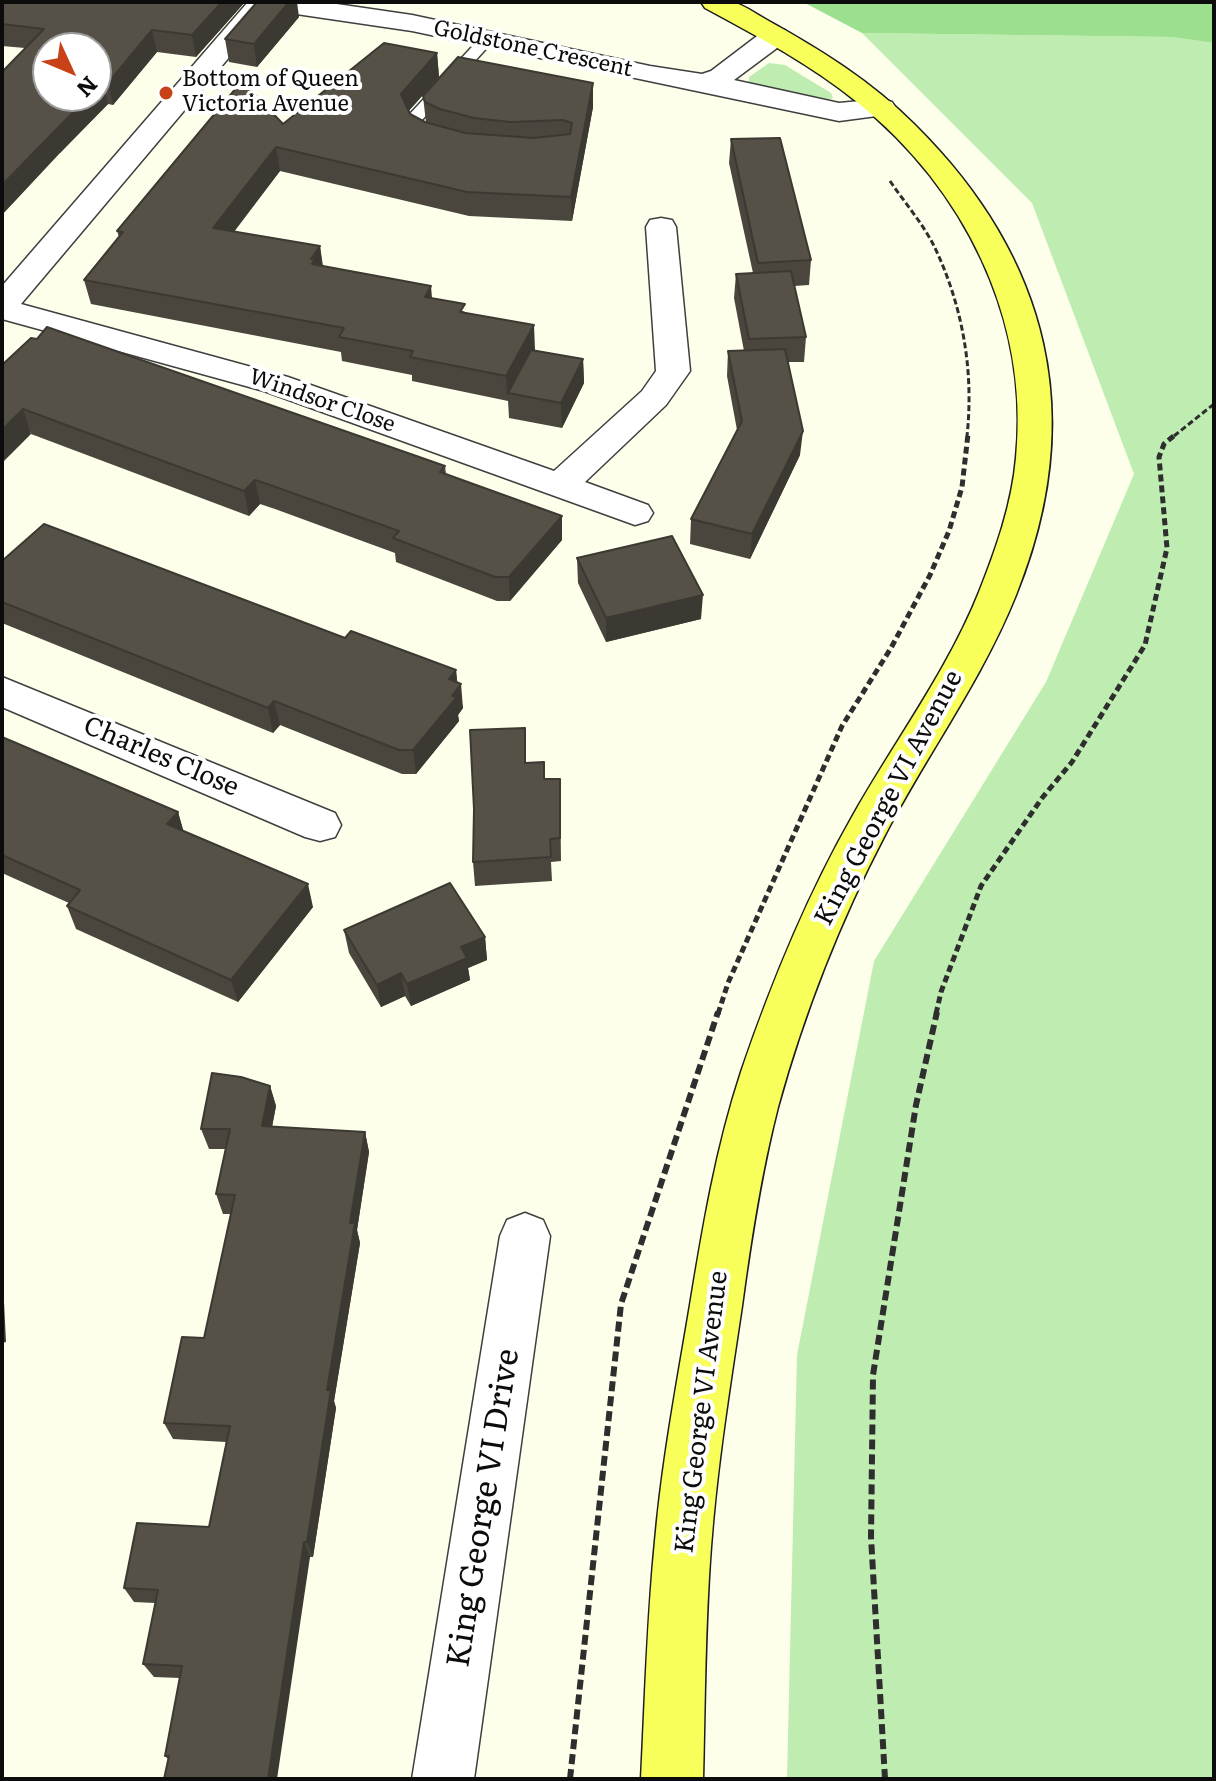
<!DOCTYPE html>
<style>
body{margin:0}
#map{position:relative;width:1216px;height:1781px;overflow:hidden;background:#fdffeb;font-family:Literata,serif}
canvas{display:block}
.frame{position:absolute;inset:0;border:4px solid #0c0c0c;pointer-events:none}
.north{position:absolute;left:32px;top:32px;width:80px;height:80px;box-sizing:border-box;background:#fff;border:2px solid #9e9e9e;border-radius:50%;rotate:134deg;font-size:22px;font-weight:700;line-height:32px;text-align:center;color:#0c0c0c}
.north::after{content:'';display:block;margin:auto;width:28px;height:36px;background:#c94217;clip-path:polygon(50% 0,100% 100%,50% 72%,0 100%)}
</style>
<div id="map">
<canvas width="1216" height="1781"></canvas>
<div class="frame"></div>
<div class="north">N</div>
</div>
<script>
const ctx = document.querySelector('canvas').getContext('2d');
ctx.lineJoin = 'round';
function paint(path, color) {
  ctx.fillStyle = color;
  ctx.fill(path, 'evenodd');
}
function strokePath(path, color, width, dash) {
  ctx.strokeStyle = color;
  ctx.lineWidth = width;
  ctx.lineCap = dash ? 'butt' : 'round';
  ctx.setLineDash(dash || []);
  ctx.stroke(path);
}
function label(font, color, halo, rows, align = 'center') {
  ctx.font = font + ' Literata,serif';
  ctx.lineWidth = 8;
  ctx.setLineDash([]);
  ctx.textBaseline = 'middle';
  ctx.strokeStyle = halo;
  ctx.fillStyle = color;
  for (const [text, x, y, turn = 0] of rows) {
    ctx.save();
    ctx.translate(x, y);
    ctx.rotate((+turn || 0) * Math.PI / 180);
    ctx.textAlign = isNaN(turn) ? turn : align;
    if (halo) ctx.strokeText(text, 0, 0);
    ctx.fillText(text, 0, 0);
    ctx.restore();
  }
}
paint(new Path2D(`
 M 862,33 L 1173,37 L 1214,43 L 1214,1779 L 787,1779 L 797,1355 L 874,961 L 1046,682 L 1134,474 L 1032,203 Z
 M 769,63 L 785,65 L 831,93 L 833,98 L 822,102 L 749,85 L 749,77 Z`), '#bfedb1');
paint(new Path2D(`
 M 803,2 L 1214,2 L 1214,43 L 1172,37 L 862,33 Z`), '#9ce08f');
const lane = new Path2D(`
 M 487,35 L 494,39 L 492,42 L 422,120 L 425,128 L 438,135 L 438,141 L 426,141 L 412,134 L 406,119 L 408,116 L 482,36 Z`);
const street = new Path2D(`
 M 248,2 L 323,2 L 412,15 L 650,66 L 702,74 L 711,71 L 765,30 L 785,30 L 789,36 L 785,42 L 734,80 L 839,103 L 882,99 L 892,102 L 896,108 L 892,114 L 839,121 L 412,31 L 269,10 L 21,304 L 288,377 L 554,471 L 642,391 L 656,371 L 646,227 L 650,220 L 661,218 L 672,220 L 676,227 L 690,371 L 666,405 L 585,482 L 648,505 L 653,513 L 648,521 L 635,525 L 264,391 L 2,319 L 2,286 Z
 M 2,677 L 335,813 L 341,825 L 335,837 L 320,841 L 305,837 L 2,707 Z
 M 525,1213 L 543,1220 L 550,1236 L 474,1779 L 412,1779 L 500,1236 L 507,1220 Z`);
const primary = new Path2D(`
 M 701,2 C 710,2 722,0 731,2 C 743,4 756,14 767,20 C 821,50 871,81 915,125 C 1050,259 1088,417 1016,595 C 982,680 927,754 885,835 C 840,921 804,1013 778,1107 C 761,1173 751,1239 742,1306 C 730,1386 717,1466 711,1547 C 705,1624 705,1702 703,1779 L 641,1779 C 645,1700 647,1620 655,1541 C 662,1461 677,1383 690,1305 C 703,1226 716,1148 741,1072 C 771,984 806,898 852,817 C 894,742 947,672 979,592 C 996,549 1012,504 1016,458 C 1030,319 964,188 857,102 C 810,64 757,36 705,8 Z`);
strokePath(lane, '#3f3f3f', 3);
strokePath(street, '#3f3f3f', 3);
strokePath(primary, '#1d1d1d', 3);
strokePath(new Path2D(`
 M 890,181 C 905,203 924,225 935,248 C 963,307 974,372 967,436
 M 1174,436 L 1214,404`), '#2e2e2e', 3, [6, 3]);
strokePath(new Path2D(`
 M 718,1014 L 728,983 L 842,726 L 891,648 L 930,575 L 949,531 L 962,487 L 968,434
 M 936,1014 L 941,992 L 981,886 L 1042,798 L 1072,762 L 1145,645 L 1167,548 L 1159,457 L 1164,444 L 1176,434`), '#2e2e2e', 5, [7, 4]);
strokePath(new Path2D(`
 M 570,1779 L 621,1304 L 718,1012
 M 885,1779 L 871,1537 L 873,1375 L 916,1105 L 937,1012`), '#2e2e2e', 6, [10, 5]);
paint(lane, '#fff');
paint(street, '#fff');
paint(primary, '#f8ff5b');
paint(new Path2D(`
 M 2,2 L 245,2 L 196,57 L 157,52 L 113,105 L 108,104 L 60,153 L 25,48 L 2,46 Z
 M 299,17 L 257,67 L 229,62 L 225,39 Z
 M 437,53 L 439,77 L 408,112 L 410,114 L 426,123 L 423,96 L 593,83 L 593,107 L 572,221 L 469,216 L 280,171 L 234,232 L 320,246 L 323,266 L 432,298 L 465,312 L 534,350 L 583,359 L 584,383 L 562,428 L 509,418 L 508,400 L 508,401 L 412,381 L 412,375 L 342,361 L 341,352 L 91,304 L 84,280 L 119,237 L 117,231 L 283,124 Z
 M 731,139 L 811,260 L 809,285 L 794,286 L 806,337 L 804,362 L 788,362 L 800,455 L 750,559 L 690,544 L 691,519 L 737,430 L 727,376 L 728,351 L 744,351 L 734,298 L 736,274 L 753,273 L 729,163 Z
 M 2,365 L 445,466 L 446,474 L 562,540 L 510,601 L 497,601 L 396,562 L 395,553 L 275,509 L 260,504 L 249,516 L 31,434 Z
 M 577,558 L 701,619 L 606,642 L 578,583 Z
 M 2,561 L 345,638 L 456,670 L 457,683 L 463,708 L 458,715 L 459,721 L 416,774 L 402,774 L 280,725 L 273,733 L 2,623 Z
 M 2,737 L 178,812 L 183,831 L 313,907 L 238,1002 L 76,929 L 67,906 L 69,903 L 2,873 Z
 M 527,763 L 544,779 L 560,779 L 561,861 L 551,862 L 552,881 L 475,886 L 473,862 Z
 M 344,930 L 485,937 L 487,960 L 468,968 L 470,980 L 411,1006 L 405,996 L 381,1007 L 349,953 Z
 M 270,1086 L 276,1106 L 272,1127 L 365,1132 L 369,1152 L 357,1230 L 360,1243 L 334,1401 L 336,1408 L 313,1557 L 310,1557 L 168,1759 L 165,1756 L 180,1678 L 154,1677 L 143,1664 L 155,1603 L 134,1602 L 124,1588 L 209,1527 L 226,1442 L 173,1439 L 164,1423 L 204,1338 L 231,1214 L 223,1214 L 216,1194 L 226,1149 L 209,1149 L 201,1129 Z`), '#4a463d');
paint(new Path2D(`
 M 222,2 L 245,2 L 196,57 L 192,35 Z
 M 289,2 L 297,2 L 299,17 L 257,67 L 254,44 Z
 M 152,30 L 157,52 L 113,105 L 108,83 Z
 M 437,53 L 439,77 L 403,117 L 401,94 Z
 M 103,82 L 108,104 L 60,153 L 2,215 L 2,185 L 89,96 L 96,96 L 96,89 Z
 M 593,83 L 593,107 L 572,221 L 571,197 Z
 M 276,147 L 280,171 L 218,252 L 213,228 Z
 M 320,246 L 323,271 L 319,284 L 311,259 Z
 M 431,286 L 433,310 L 425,297 Z
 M 534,325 L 535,350 L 511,394 L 508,393 L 508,401 L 506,376 Z
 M 583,359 L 584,383 L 562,428 L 561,403 Z
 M 23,409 L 31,434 L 2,463 L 2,430 Z
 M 803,431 L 800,455 L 750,559 L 752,534 Z
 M 255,480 L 260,504 L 249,516 L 244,491 Z
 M 562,516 L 562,540 L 510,601 L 509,577 Z
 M 703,595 L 701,619 L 606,642 L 606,618 Z
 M 456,670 L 458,689 L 461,684 L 463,708 L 458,715 L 459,721 L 416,774 L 413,750 L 449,679 Z
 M 274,701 L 280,725 L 273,733 L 268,708 Z
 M 178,812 L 185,836 L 167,824 Z
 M 308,884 L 313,907 L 238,1002 L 231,980 Z
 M 485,937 L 487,960 L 468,968 L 470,980 L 411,1006 L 407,984 L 461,947 Z
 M 401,973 L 405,996 L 381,1007 L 377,985 Z
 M 270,1086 L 276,1106 L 268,1147 L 262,1126 Z
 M 365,1132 L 369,1152 L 357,1230 L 360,1243 L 334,1401 L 336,1408 L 313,1557 L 307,1542 L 350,1223 Z
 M 2,1262 L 6,1342 L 2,1343 Z
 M 304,1542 L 310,1557 L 277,1779 L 268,1779 Z`), '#3c3932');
const building = new Path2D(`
 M 2,2 L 222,2 L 192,35 L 152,30 L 108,83 L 103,82 L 96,89 L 96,48 L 48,48 L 48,96 L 89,96 L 2,185 L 2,72 L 44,29 L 2,24 Z
 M 257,2 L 289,2 L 254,44 L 225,39 Z
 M 384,43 L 437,53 L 401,94 L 410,114 L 425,122 L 465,133 L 534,138 L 570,134 L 572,123 L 563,120 L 510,122 L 474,118 L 440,109 L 425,102 L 423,96 L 458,57 L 593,83 L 571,197 L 467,192 L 276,147 L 213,228 L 320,246 L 311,259 L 315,259 L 312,264 L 431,286 L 425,297 L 465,304 L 460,312 L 534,325 L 506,376 L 410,357 L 413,351 L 339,337 L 344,328 L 84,280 L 123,232 L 117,231 L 242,81 L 283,124 Z
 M 780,138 L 811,260 L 758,263 L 731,139 Z
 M 791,271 L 806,337 L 749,339 L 736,274 Z
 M 47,327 L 445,466 L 440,472 L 562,516 L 509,577 L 495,577 L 393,538 L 399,531 L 270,485 L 255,480 L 244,491 L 23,409 L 2,430 L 2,365 L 31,338 L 37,339 Z
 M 785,349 L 803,431 L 752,534 L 691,519 L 742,421 L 728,351 Z
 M 531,350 L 583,359 L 561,403 L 508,393 Z
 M 44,524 L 345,638 L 351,631 L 456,670 L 449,679 L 461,684 L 452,696 L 457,697 L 413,750 L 399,750 L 274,701 L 268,708 L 2,602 L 2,561 Z
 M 672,536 L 703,595 L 606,618 L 577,558 Z
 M 525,728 L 525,763 L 544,762 L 544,779 L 560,779 L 560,838 L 550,839 L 551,857 L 473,862 L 474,809 L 470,730 Z
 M 2,737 L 178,812 L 167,824 L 308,884 L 231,980 L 67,906 L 80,890 L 2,855 Z
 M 450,883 L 485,937 L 461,947 L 467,958 L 407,984 L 401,973 L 377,985 L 344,930 Z
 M 212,1073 L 241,1077 L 270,1086 L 262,1126 L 365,1132 L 350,1223 L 355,1223 L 327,1390 L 331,1390 L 307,1542 L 304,1542 L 268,1779 L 164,1779 L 169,1756 L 165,1756 L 182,1666 L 143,1664 L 158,1590 L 124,1588 L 137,1523 L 209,1527 L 230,1426 L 164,1423 L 182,1337 L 204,1338 L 235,1195 L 216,1194 L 230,1129 L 201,1129 Z`);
paint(building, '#565147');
strokePath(building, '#3c3932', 2);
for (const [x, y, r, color] of [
 [166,93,8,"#c94217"]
]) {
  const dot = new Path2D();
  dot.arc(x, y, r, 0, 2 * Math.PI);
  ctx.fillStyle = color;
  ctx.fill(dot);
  strokePath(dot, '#fff', 3);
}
label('22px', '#0c0c0c', '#fff', [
 ["Goldstone Crescent",533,49,12],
 ["Windsor Close",322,401,19]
]);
label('22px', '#0c0c0c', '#fff', [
 ["Bottom of Queen",182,80],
 ["Victoria Avenue",182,105]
], 'left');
label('26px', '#0c0c0c', '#fff', [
 ["Charles Close",161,757,23],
 ["King George VI Avenue",889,798,-62],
 ["King George VI Avenue",702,1412,-83]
]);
label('32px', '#0c0c0c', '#fff', [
 ["King George VI Drive",484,1508,-81]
]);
</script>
